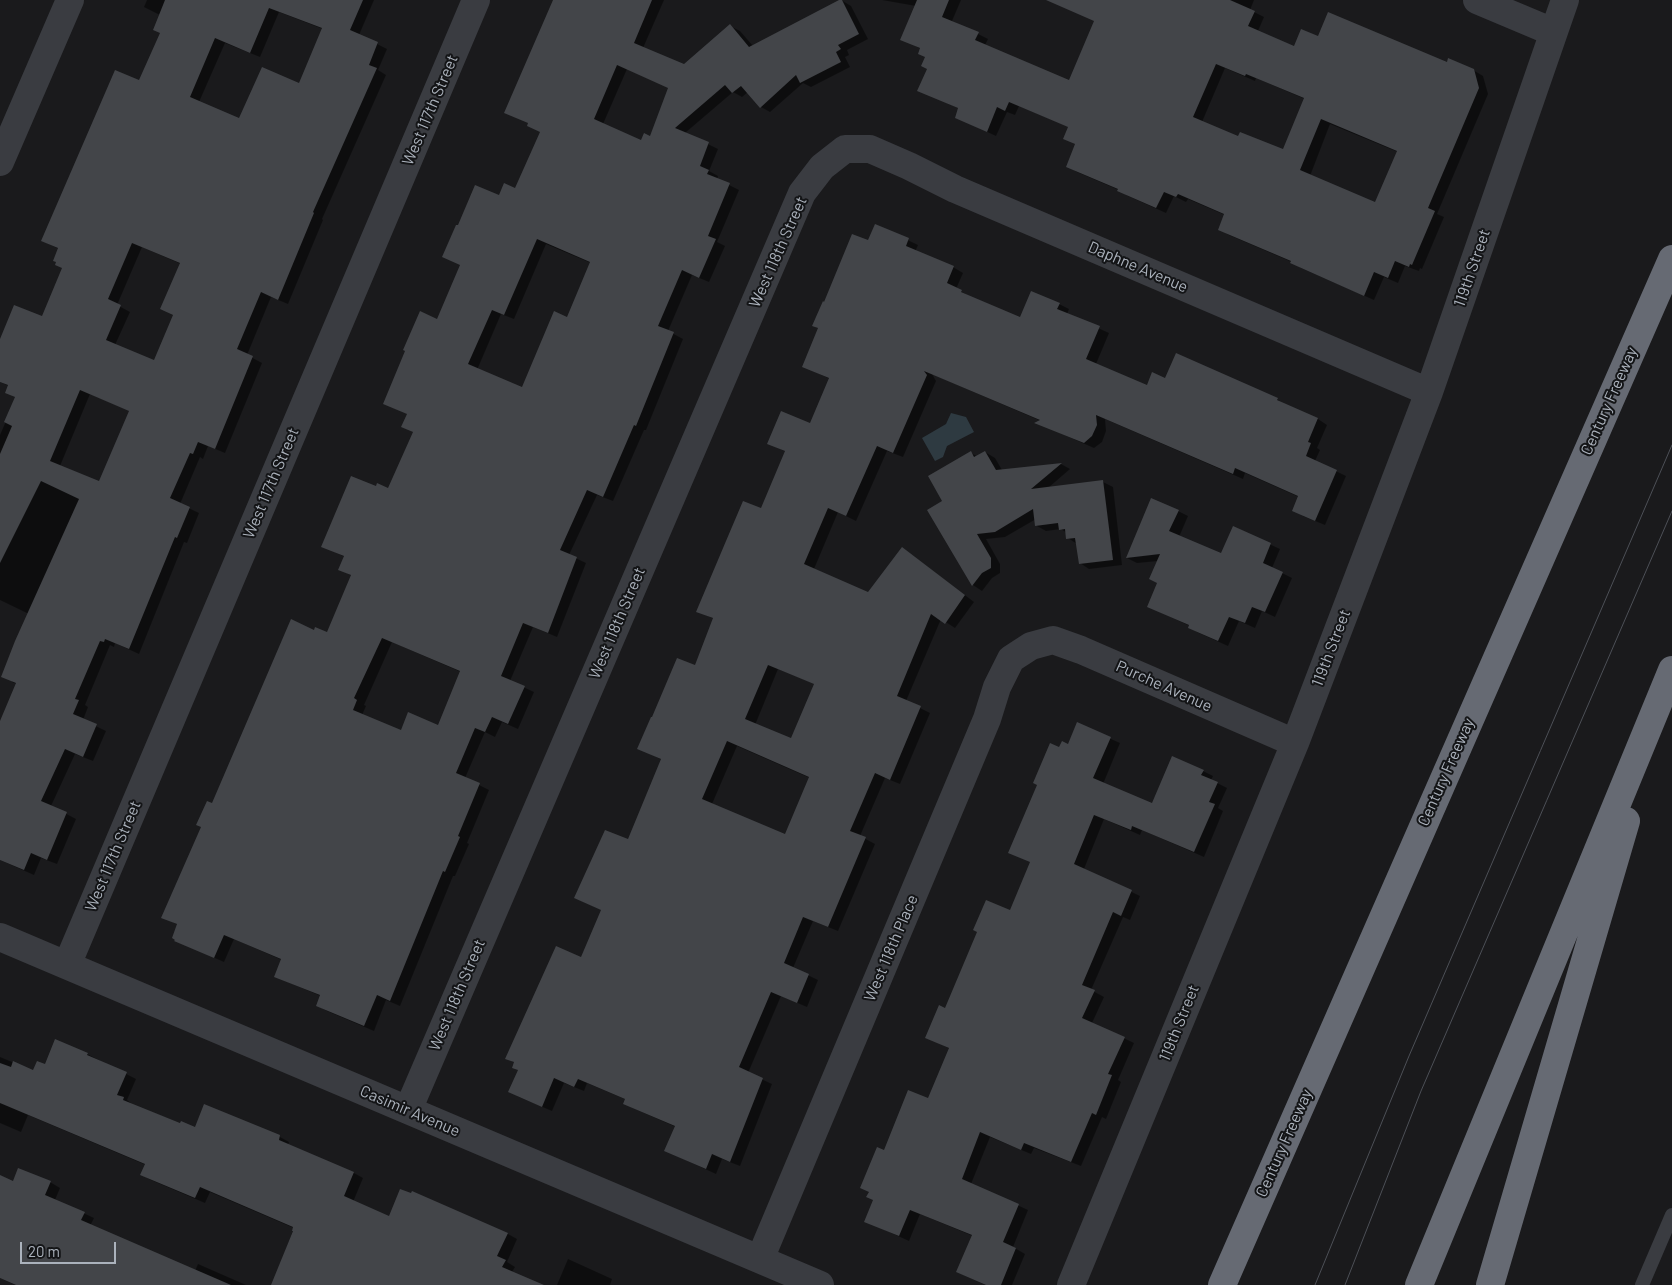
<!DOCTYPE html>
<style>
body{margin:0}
#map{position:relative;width:1672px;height:1285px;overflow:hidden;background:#1a1a1c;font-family:Barlow,sans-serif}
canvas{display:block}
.scale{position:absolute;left:20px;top:1242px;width:96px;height:22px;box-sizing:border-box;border:2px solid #abb2bc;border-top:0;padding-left:6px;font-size:15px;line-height:18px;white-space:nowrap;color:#abb2bc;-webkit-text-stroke:4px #141517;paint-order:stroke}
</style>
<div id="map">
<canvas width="1672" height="1285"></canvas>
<div class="scale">20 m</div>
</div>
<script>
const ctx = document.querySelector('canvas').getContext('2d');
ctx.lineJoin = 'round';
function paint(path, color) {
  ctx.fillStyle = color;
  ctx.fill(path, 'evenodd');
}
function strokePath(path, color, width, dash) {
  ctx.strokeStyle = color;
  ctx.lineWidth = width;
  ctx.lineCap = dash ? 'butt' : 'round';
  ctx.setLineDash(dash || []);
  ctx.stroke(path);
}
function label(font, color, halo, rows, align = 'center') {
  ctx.font = font + ' Barlow,sans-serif';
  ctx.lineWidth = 4;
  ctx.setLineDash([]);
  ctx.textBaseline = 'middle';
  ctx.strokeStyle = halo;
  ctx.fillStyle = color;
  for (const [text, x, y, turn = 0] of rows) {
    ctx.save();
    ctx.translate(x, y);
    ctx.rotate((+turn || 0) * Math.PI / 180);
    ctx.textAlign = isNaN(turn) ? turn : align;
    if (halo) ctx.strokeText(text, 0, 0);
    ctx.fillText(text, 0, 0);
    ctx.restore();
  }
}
paint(new Path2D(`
 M 951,413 L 966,417 L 974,432 L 947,446 L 943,457 L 935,461 L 922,438 L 946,424 Z`), '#2e3a41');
paint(new Path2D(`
 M 147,0 L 374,0 L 359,35 L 387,49 L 378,70 L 386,75 L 322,219 L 323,220 L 288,304 L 271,297 L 247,355 L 262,363 L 225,453 L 208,446 L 203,459 L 200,457 L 180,504 L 199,513 L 187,543 L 184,542 L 139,654 L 115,643 L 114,647 L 110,645 L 85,705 L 88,707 L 83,720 L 106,731 L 93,761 L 75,754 L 51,806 L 76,819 L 57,864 L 41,858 L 34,875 L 0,860 L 0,724 L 17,684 L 12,682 L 29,614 L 0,600 L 0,435 L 16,398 L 7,392 L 9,386 L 0,382 L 0,342 L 42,318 L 64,268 L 59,249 L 43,241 L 140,82 L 161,33 L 160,15 L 144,7 ZM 279,12 L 323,29 L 300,84 L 240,120 L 199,102 L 225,43 L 260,57 ZM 142,247 L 181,264 L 162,309 L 174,316 L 155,362 L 115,345 L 130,312 L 117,305 ZM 90,394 L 130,411 L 100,483 L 60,466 Z
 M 583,0 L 664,0 L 643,48 L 658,83 L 627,69 L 603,124 L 642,141 L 650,138 L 730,26 L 740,31 L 753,46 L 841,0 L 851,6 L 868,39 L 847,50 L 849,55 L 845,57 L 850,67 L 811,87 L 803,83 L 770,112 L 761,107 L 748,92 L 742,97 L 733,92 L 685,133 L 718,149 L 709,171 L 718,176 L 717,179 L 739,190 L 717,242 L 725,246 L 709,282 L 692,275 L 668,331 L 683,339 L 646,430 L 644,430 L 613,501 L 597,495 L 569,555 L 586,563 L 557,637 L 533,627 L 510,681 L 534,692 L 518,729 L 502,722 L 495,737 L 485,732 L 465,778 L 489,790 L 467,843 L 469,844 L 455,876 L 453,876 L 400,1006 L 386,1000 L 374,1031 L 327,1011 L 318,1006 L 321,996 L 285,981 L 275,976 L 282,960 L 234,939 L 224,962 L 176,941 L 178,925 L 163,917 L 213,805 L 315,631 L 327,633 L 352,576 L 340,569 L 345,557 L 322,546 L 376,488 L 389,489 L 414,433 L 403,426 L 408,414 L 394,408 L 499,197 L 516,190 L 541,132 L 528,126 ZM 546,244 L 591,263 L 568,319 L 522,389 L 477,370 L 501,314 L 514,319 ZM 392,642 L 461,672 L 439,726 L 402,732 L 362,715 L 366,706 L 364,705 Z
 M 882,0 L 961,0 L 952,21 L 988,39 L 985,45 L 1070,82 L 1095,21 L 1086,0 L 1254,0 L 1250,10 L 1264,17 L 1258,31 L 1295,47 L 1319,37 L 1473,70 L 1483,76 L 1488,94 L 1437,214 L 1444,217 L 1422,269 L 1420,268 L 1419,271 L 1405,266 L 1398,283 L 1384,277 L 1374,300 L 1301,268 L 1292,262 L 1229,235 L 1219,229 L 1225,215 L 1188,199 L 1186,202 L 1174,196 L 1166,213 L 1128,196 L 1119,190 L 1077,172 L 1067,166 L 1076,145 L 1065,138 L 1069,127 L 1019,106 L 1015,115 L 1007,112 L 996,136 L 966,122 L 960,109 L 919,90 L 928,69 L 926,57 L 921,49 L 902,39 L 916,6 ZM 1225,68 L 1255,81 L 1256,78 L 1305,99 L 1283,151 L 1239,138 L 1202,122 ZM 1330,124 L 1398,152 L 1376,204 L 1310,176 Z
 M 876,225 L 918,245 L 915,252 L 953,267 L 963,273 L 956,289 L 971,297 L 1020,319 L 1059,304 L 1069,309 L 1067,314 L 1109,333 L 1096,364 L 1148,386 L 1166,379 L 1177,355 L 1278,400 L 1287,406 L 1318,419 L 1327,425 L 1317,448 L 1320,450 L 1315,461 L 1346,476 L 1325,525 L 1303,516 L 1299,497 L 1245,473 L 1243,479 L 1105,419 L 1106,431 L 1102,442 L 1094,448 L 1037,423 L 1041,421 L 932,374 L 936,381 L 903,457 L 887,451 L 856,521 L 838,512 L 814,569 L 868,593 L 912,555 L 974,602 L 955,628 L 941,619 L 906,701 L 930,713 L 900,784 L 885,778 L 860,836 L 875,844 L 838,931 L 813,921 L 793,968 L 818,980 L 807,1007 L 781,996 L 748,1073 L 772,1084 L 740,1166 L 722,1159 L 716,1174 L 666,1151 L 676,1127 L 635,1109 L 625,1104 L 627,1100 L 587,1083 L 584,1091 L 564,1083 L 552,1111 L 519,1097 L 510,1092 L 519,1070 L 513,1067 L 515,1063 L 507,1058 L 582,958 L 602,910 L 575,898 L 628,841 L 662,760 L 639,748 L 695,667 L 714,619 L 698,611 L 761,510 L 786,452 L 769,443 L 810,425 L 830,379 L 803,366 L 819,329 L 813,325 L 825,303 L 869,242 ZM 778,669 L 815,684 L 792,740 L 755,725 ZM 737,746 L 810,778 L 785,836 L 712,804 Z
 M 985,452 L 995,458 L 1002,470 L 1061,464 L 1070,469 L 1048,488 L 1103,482 L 1113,487 L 1122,565 L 1089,569 L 1080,563 L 1077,544 L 1068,538 L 1067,533 L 1061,529 L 1046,531 L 1037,526 L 1036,519 L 1005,537 L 986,539 L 1000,564 L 1000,573 L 992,578 L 982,591 L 973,585 L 929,510 L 944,501 L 971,453 L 978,457 Z
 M 1178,511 L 1188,516 L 1179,537 L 1222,555 L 1234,528 L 1280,549 L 1272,568 L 1292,578 L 1275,617 L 1262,611 L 1255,628 L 1239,621 L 1228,646 L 1199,633 L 1189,628 L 1190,626 L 1149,607 L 1159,584 L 1158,561 L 1137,563 L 1127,558 Z
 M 1077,724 L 1120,743 L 1103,784 L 1153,805 L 1203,771 L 1213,776 L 1211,780 L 1227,788 L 1218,808 L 1223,811 L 1204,857 L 1142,830 L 1140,835 L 1104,819 L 1084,869 L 1140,896 L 1130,920 L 1123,917 L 1091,990 L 1104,997 L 1092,1023 L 1134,1043 L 1118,1080 L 1121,1082 L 1106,1119 L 1102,1117 L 1081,1166 L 1034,1148 L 1031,1154 L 990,1137 L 971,1184 L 1028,1210 L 1013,1247 L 1025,1254 L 1012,1285 L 985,1285 L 957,1272 L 973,1236 L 920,1214 L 909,1241 L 865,1221 L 874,1200 L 885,1152 L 929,1100 L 950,1049 L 927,1037 L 1011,911 L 1031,862 L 1060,749 L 1068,745 Z
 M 87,1054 L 136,1079 L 127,1100 L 133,1105 L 196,1129 L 205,1106 L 280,1137 L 289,1142 L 288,1145 L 354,1173 L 363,1178 L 353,1202 L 390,1217 L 508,1234 L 517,1239 L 507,1262 L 515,1267 L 512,1272 L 541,1285 L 272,1285 L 294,1228 L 210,1192 L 205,1203 L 151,1180 L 142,1175 L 146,1165 L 28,1115 L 21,1132 L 0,1123 L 0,1057 L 34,1071 L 45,1065 Z
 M 0,1177 L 14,1182 L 50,1182 L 60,1188 L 55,1200 L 94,1218 L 90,1226 L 195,1271 L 198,1264 L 246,1285 L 15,1285 L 0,1278 Z
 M 568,1259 L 612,1279 L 610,1285 L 557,1285 Z`), '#0007');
paint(new Path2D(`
 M 165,0 L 363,0 L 350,30 L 378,42 L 369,65 L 377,68 L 313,212 L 314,213 L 278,300 L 261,292 L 237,349 L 253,356 L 215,449 L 198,442 L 193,454 L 190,453 L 170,498 L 190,507 L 177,538 L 175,537 L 129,649 L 105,639 L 104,642 L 100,641 L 75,699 L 79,700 L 73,714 L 97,724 L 83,757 L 65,749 L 41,801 L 67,812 L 47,860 L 31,853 L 24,870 L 0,860 L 0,721 L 16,683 L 1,677 L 15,641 L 79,499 L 41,481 L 0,563 L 0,454 L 12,426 L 4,422 L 15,397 L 5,393 L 8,385 L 0,382 L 0,339 L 14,305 L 42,316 L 62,268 L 55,265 L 56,262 L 53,261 L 58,248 L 41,241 L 115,70 L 139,80 L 160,33 L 153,30 ZM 269,8 L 322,28 L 299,83 L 262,67 L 239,118 L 190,97 L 215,38 L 250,53 ZM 132,243 L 180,263 L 160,309 L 173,315 L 154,360 L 106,340 L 121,305 L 108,299 ZM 80,390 L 129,411 L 99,481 L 50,461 Z
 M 553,0 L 652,0 L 634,43 L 684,64 L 730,24 L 749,47 L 839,0 L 842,0 L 859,34 L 838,45 L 841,49 L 836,52 L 841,62 L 800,83 L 796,75 L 760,108 L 741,86 L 732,93 L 725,85 L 675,128 L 709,142 L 700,166 L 709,170 L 707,174 L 730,183 L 708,236 L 716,239 L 699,278 L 682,270 L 658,326 L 674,332 L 636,426 L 634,425 L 603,497 L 587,490 L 560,550 L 577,557 L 548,633 L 523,623 L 501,676 L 525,686 L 508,724 L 492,717 L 485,732 L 475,728 L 456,773 L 480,783 L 458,836 L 460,837 L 445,872 L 443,871 L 390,1001 L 377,995 L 364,1026 L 316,1006 L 320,995 L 274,977 L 281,959 L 224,935 L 214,958 L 174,941 L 175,940 L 172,938 L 177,924 L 161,918 L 201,827 L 196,825 L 207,801 L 212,803 L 291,619 L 314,630 L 315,627 L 327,632 L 351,575 L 338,570 L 344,556 L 321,547 L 351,476 L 376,486 L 377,483 L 388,488 L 413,432 L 401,427 L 407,414 L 383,404 L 405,351 L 403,350 L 420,311 L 437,319 L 460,265 L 442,257 L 456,225 L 458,225 L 475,185 L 499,195 L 504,183 L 515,188 L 540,132 L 527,126 L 528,123 L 504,113 ZM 617,65 L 668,88 L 650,136 L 644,133 L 641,140 L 594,119 ZM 537,239 L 590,262 L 567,317 L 554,311 L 522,387 L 468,364 L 492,310 L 504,315 ZM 382,638 L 460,671 L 438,725 L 408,712 L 401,730 L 353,710 L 357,700 L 354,698 Z
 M 917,0 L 949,0 L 942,17 L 979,32 L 975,40 L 1069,80 L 1094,21 L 1046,0 L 1230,0 L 1255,11 L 1248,26 L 1294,46 L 1301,29 L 1318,36 L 1328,12 L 1447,62 L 1448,58 L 1474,69 L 1479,88 L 1428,208 L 1435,211 L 1412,265 L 1410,264 L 1409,267 L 1395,261 L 1388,278 L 1374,272 L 1364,296 L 1290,263 L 1291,261 L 1218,230 L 1224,214 L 1178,194 L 1176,197 L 1164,192 L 1156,208 L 1117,191 L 1118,189 L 1066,167 L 1075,144 L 1063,139 L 1068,127 L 1009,102 L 1005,111 L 997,107 L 987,132 L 955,118 L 958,108 L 917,91 L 927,69 L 921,66 L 925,57 L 918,54 L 920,48 L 900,40 ZM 1216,64 L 1245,76 L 1246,74 L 1304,98 L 1283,149 L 1240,132 L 1238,136 L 1193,117 ZM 1321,119 L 1397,151 L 1375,202 L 1300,170 Z
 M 875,224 L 909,238 L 906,246 L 954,266 L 947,283 L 962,290 L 961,292 L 1020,317 L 1031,291 L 1060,303 L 1057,309 L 1100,326 L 1086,359 L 1147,385 L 1152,372 L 1165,378 L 1176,353 L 1278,398 L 1277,400 L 1318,418 L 1308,442 L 1311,443 L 1306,456 L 1337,470 L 1315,521 L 1292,511 L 1298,496 L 1235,468 L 1233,474 L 1096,415 L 1097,425 L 1092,436 L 1084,443 L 1034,423 L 1040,420 L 924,371 L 927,375 L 893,453 L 877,446 L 846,516 L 828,508 L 804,564 L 868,592 L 902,547 L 965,595 L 945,624 L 931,614 L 897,696 L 921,706 L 890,780 L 875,773 L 850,831 L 866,837 L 828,927 L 803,917 L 784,963 L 809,974 L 797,1003 L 771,992 L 739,1067 L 763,1078 L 730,1162 L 712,1154 L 706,1169 L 664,1151 L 675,1126 L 623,1104 L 625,1099 L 578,1079 L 574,1087 L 554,1078 L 542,1107 L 508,1092 L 518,1070 L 512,1068 L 514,1062 L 505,1059 L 556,946 L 581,957 L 601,910 L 574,898 L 605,830 L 628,839 L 661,759 L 637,749 L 651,717 L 652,717 L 677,658 L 695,665 L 713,618 L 696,612 L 726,541 L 743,501 L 761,508 L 785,451 L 767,444 L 781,411 L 810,423 L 829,378 L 802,367 L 818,328 L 812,326 L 823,301 L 824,302 L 852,234 L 868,240 ZM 768,665 L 814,684 L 791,738 L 745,719 ZM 727,741 L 809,777 L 785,834 L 702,799 Z
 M 971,451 L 974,457 L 985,451 L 996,470 L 1062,463 L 1031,489 L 1103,480 L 1113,560 L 1079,564 L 1075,538 L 1066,539 L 1065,529 L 1059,530 L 1058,523 L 1035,526 L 1033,509 L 995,532 L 977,534 L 991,558 L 991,568 L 982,573 L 972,586 L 927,510 L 942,501 L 928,476 Z
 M 1151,498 L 1179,510 L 1169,531 L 1221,553 L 1233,526 L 1271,543 L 1263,563 L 1283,572 L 1265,612 L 1252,607 L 1245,623 L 1229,617 L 1218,641 L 1188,628 L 1189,625 L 1147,607 L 1157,583 L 1149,579 L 1160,554 L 1126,558 Z
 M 1077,722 L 1111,737 L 1093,778 L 1152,803 L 1172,756 L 1204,770 L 1201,775 L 1218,782 L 1209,802 L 1215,804 L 1194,852 L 1132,826 L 1131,830 L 1094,815 L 1074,864 L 1132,890 L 1121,916 L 1113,912 L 1082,985 L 1095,990 L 1082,1018 L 1125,1037 L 1108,1074 L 1112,1075 L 1096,1115 L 1092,1113 L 1071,1162 L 1024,1143 L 1021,1150 L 980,1132 L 962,1179 L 1019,1204 L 1003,1242 L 1016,1248 L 1001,1285 L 986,1285 L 956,1272 L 972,1235 L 910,1210 L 899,1236 L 864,1222 L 873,1200 L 866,1197 L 869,1192 L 860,1188 L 877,1147 L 884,1150 L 908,1090 L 928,1098 L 949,1048 L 925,1038 L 939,1005 L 945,1008 L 977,932 L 973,930 L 986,900 L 1010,910 L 1030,862 L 1008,853 L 1037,785 L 1033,783 L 1050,743 L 1059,747 L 1062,741 L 1068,744 Z
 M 55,1039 L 88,1053 L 87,1055 L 127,1072 L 117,1095 L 124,1097 L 123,1100 L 180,1123 L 181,1121 L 195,1127 L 204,1104 L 280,1135 L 279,1140 L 354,1172 L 344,1196 L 389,1216 L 400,1189 L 411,1193 L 412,1191 L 508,1233 L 497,1256 L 506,1260 L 502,1267 L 544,1285 L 271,1285 L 293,1231 L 292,1231 L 293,1227 L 200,1187 L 195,1198 L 140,1175 L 145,1164 L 0,1103 L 0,1063 L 11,1067 L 13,1061 L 33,1070 L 37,1061 L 45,1064 Z
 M 18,1168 L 51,1181 L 45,1195 L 85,1212 L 81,1220 L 231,1285 L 16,1285 L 0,1278 L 0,1175 L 13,1181 Z`), '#434549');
strokePath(new Path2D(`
 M 1642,1285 L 1672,1215`), '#3a3c41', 14);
strokePath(new Path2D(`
 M 1477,0 L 1553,32
 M 0,162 L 70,0
 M 0,937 L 820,1285
 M 67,965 L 476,0
 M 408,1110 L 802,193 L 822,167 L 845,149 L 870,149 L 909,166 L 955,189 L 1429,392
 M 760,1259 L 987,719 L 997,687 L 1011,659 L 1031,646 L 1053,640 L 1081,650 L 1295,743
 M 1071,1285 L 1295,743 L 1429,392 L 1565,0`), '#3a3c41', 28);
strokePath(new Path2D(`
 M 1222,1285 L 1672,259
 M 1419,1285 L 1672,670
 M 1490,1285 L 1626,821`), '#666a73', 28);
strokePath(new Path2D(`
 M 1315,1285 L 1409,1056 L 1672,445
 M 1345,1285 L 1421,1091 L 1672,511`), '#4d5057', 1);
label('16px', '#abb2bc', '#141517', [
 ["West 117th Street",430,110,-67],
 ["West 118th Street",778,252,-66],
 ["Daphne Avenue",1138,267,23],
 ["119th Street",1472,268,-71],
 ["Century Freeway",1609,401,-66],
 ["West 117th Street",271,483,-67],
 ["West 118th Street",617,623,-67],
 ["119th Street",1331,648,-69],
 ["Purche Avenue",1164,686,24],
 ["Century Freeway",1446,772,-66],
 ["West 117th Street",113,856,-67],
 ["West 118th Place",891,948,-67],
 ["West 118th Street",457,995,-67],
 ["119th Street",1179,1023,-68],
 ["Casimir Avenue",410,1111,23],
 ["Century Freeway",1284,1143,-66]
]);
</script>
